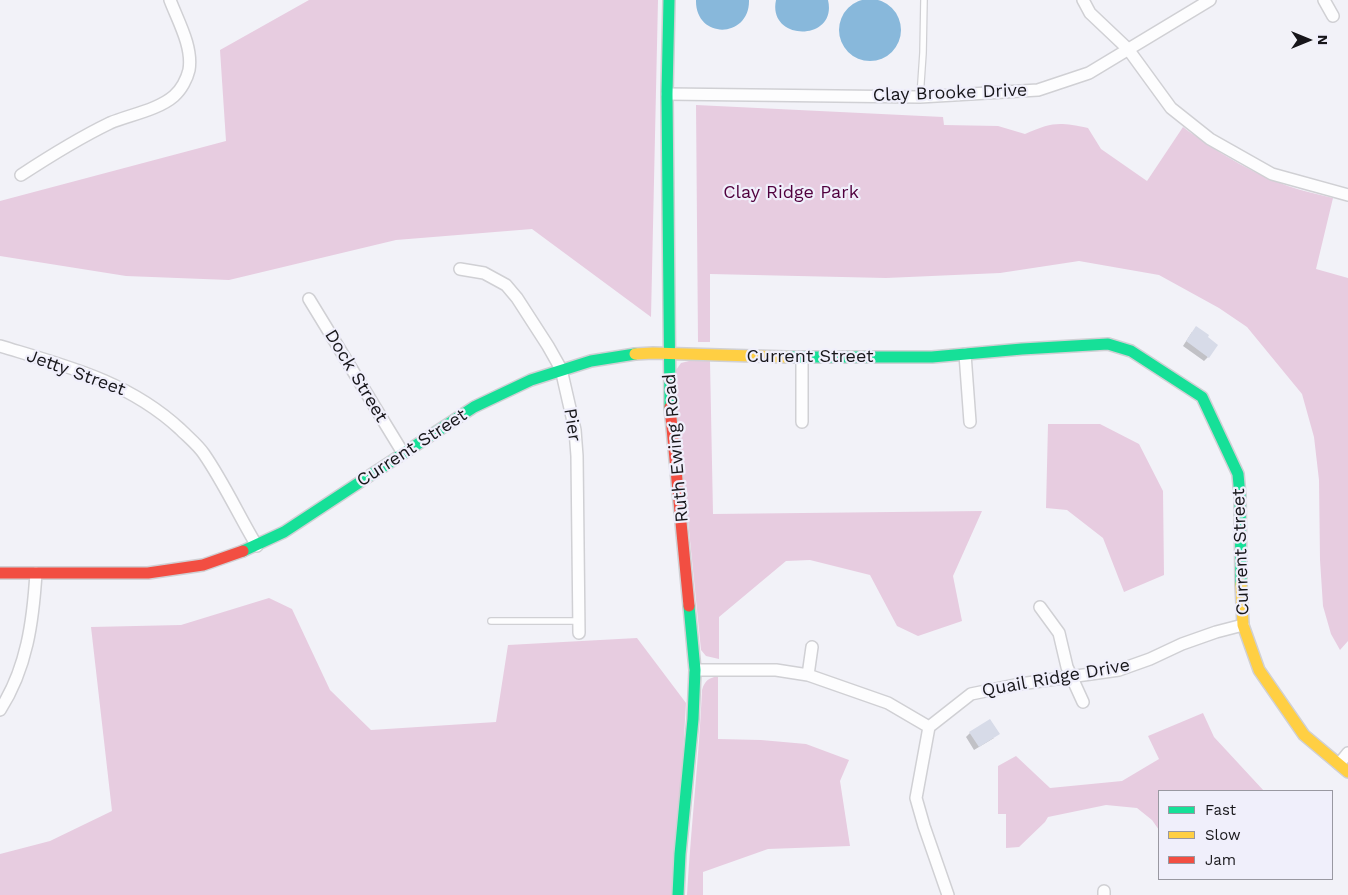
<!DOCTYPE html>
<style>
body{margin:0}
#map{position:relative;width:1348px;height:895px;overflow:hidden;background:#f2f2f8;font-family:"Work Sans",sans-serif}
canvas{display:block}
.legend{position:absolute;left:1158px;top:790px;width:175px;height:90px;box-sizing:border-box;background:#f0effb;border:1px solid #9998a1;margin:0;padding:6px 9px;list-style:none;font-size:15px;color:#17161a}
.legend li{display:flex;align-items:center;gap:10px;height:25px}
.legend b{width:25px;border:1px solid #9998a1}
.north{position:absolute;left:1283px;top:15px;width:50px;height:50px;-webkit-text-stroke:4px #f0effb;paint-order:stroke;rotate:90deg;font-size:14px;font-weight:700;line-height:20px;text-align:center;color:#17161a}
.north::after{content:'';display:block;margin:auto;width:18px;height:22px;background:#17161a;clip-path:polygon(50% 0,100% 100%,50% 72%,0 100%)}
</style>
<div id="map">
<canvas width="1348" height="895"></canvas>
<ul class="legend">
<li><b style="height:6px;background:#16e098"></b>Fast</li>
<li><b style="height:6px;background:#ffcf43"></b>Slow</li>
<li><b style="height:6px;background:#f24e42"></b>Jam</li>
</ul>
<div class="north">N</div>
</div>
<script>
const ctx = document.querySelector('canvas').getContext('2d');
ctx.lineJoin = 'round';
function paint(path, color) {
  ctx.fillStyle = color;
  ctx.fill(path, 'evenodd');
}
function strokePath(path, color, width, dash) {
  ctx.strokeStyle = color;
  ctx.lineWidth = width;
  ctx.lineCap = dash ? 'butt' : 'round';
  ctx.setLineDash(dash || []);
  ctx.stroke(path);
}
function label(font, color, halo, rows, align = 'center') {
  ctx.font = font + ' "Work Sans",sans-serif';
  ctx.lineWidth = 4.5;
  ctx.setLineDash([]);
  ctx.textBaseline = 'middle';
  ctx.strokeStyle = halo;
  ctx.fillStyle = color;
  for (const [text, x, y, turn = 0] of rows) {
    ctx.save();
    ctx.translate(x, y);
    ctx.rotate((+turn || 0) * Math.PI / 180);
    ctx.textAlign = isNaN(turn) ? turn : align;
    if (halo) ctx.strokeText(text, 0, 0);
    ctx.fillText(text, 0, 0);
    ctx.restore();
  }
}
paint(new Path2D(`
 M 309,0 L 658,0 L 651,317 L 532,229 L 396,240 L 229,280 L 126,276 L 0,256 L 0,201 L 226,141 L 220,50 Z
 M 696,105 L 943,117 L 944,125 L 998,126 L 1025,134 C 1053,122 1058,122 1088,128 L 1101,149 L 1147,181 L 1183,127 C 1212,149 1253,174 1288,186 C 1302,191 1318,194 1333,198 L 1316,269 L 1348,278 L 1348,641 L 1340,650 L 1331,634 L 1323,606 L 1320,560 L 1319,480 L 1314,437 L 1302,394 L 1247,327 L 1219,308 L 1159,275 L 1079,261 L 1000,273 L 886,278 L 710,274 L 710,342 L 698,342 Z
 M 689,361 L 710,361 L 713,514 L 982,511 L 953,576 L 962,621 L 918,636 L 897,626 L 870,575 L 810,560 L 786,561 L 719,617 L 719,659 L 706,656 L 701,650 L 674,380 L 676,370 L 681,363 Z
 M 1048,424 L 1100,424 L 1139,444 L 1163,491 L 1164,575 L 1124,592 L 1103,538 L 1067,510 L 1046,508 Z
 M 269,598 L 292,609 L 330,690 L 371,730 L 496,722 L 508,645 L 637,638 L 686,703 L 675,895 L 0,895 L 0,854 L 50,841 L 112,811 L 91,627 L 181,625 Z
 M 718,676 L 718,739 L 761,740 L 806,744 L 849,760 L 840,781 L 850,846 L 768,849 L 703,872 L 703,895 L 687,895 C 691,826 699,758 702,690 C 705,680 709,678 718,676 Z
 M 1203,713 L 1214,737 L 1264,791 L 1159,791 L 1159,830 L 1152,820 L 1137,808 L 1106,805 L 1048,817 L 1045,822 L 1019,847 L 1006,848 L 1006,814 L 998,814 L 998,766 L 1016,756 L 1050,788 L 1122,781 L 1159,759 L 1148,736 Z`), '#e7cce0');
paint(new Path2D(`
 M839 30a31 31 0 1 1 62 0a31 31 0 1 1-62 0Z
 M 696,0 L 749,0 C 750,39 695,40 696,0 Z
 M 776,0 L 828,0 C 838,42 767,42 776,0 Z`), '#88b8db');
paint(new Path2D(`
 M 1192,332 L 1208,357 L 1204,361 L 1183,346 Z
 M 970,733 L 994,738 L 974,750 L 966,737 Z`), '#0003');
paint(new Path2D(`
 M 1196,326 L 1209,335 L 1208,337 L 1218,345 L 1209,358 L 1186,341 Z
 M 990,719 L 1000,734 L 979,747 L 969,732 Z`), '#d7dbe8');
const lane = new Path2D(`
 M 920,97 L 923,53 L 924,0
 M 491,621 L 579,621`);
const street = new Path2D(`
 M 1083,0 L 1090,13 L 1128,49 L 1171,108 L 1210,139 L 1272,174 L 1348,195
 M 1324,0 L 1333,16
 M 667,94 L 920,97 L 1038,90 L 1089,73 L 1210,0
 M 21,175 C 50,156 79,138 110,123 C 129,115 158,110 174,96 C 181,90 187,79 189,70 C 193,47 178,21 170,0
 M 460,269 L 484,273 L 506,285 L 517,298 L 548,346 L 561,369 L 575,430 L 577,456 L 579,633
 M 309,299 L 403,453
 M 0,346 C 66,366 128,381 180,429 C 188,437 198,445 204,454 C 224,483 239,516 257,546
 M 965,354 L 970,422
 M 802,422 L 802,357
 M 1040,607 L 1059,633 L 1067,667 L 1083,702
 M 695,670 L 776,670 L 808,675 L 888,703 L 929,727
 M 808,675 L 812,647
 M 0,710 C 27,668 33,621 36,573
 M 1339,764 L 1348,753
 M 1104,891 L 1104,895
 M 948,895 L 924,826 L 916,798 L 929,727 L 971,694 L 1020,684 L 1119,670 L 1150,659 L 1182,644 L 1216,632 L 1243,625`);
const fast = new Path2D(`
 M 669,0 L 667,94 L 670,407
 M 787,357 L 932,357 L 1022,349 L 1108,344 L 1131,351 L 1202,397 L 1238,474 L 1240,496 L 1241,584
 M 243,551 L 284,532 L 474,407 L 531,380 L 591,361 L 635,354
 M 678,895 L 680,854 L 693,719 L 695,670 L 689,606`);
const slow = new Path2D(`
 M 635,354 L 653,353 L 787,357
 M 1241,584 L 1243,625 L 1259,670 L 1304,735 L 1348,772`);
const jam = new Path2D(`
 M 670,407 L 689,606
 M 0,573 L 148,573 L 203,565 L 243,551`);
strokePath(lane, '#d0d0d4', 8);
strokePath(street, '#d0d0d4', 14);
strokePath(fast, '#d0d0d4', 14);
strokePath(slow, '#d0d0d4', 14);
strokePath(jam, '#d0d0d4', 14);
strokePath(lane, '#fdfdfe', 5.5);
strokePath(street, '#fdfdfe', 11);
strokePath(fast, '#16e098', 11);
strokePath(slow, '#ffcf43', 11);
strokePath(jam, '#f24e42', 11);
label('18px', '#17161a', '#f0effb', [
 ["Clay Brooke Drive",950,93,-2],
 ["Current Street",810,357],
 ["Jetty Street",76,373,20],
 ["Dock Street",356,376,59],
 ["Pier",572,425,81],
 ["Current Street",412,448,-33],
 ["Ruth Ewing Road",676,448,-95],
 ["Current Street",1241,552,-92],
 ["Quail Ridge Drive",1056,678,-10]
]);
label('18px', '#50003e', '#f0effb', [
 ["Clay Ridge Park",791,193]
]);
</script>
